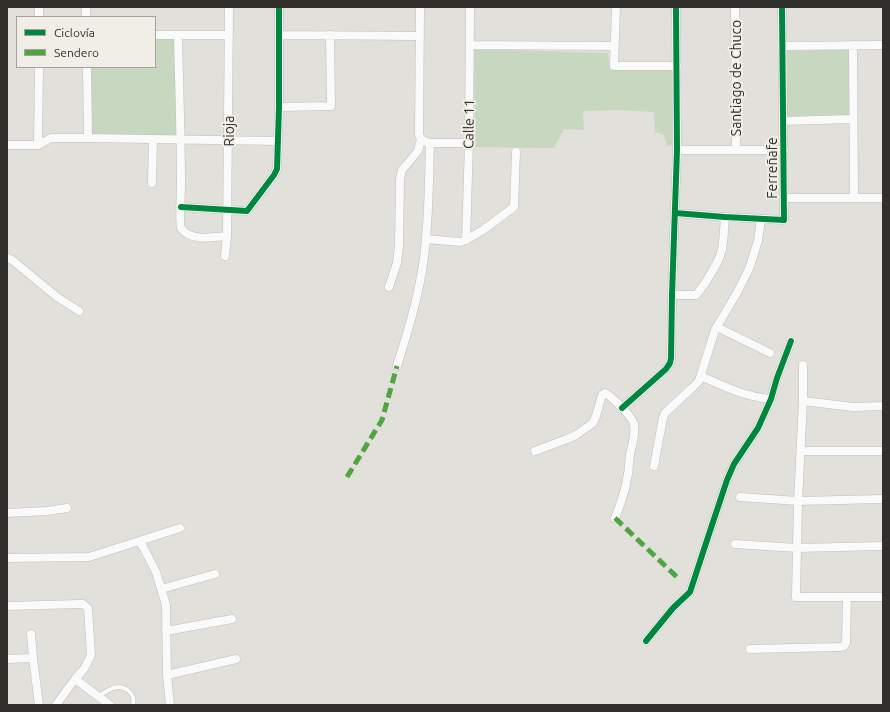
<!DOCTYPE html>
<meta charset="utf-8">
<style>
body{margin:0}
#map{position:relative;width:890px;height:712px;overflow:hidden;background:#e1e0db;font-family:Ubuntu,sans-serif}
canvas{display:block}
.frame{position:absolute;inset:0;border:8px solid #302f2c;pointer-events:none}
.legend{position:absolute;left:16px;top:16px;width:140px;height:52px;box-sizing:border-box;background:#f0eee6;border:1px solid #a3a29c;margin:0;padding:5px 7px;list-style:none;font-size:12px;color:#302f2c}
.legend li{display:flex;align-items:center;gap:8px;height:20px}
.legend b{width:20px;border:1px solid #a3a29c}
</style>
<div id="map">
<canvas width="890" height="712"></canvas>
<div class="frame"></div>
<ul class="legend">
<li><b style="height:5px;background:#00873e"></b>Ciclovía</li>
<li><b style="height:5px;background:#52a443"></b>Sendero</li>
</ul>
</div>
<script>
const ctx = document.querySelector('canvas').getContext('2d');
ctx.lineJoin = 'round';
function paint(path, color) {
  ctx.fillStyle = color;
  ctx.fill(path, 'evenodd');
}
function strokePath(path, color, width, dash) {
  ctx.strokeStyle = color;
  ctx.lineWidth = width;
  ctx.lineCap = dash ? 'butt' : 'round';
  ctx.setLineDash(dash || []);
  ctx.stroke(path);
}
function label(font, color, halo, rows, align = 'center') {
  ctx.font = font + ' Ubuntu,sans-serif';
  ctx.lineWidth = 4;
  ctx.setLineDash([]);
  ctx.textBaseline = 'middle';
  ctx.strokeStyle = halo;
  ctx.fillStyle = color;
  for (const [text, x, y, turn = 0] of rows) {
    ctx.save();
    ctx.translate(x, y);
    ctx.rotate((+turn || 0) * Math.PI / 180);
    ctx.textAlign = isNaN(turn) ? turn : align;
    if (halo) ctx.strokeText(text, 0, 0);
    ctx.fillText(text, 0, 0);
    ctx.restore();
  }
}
paint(new Path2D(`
 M 155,38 L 175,39 L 178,137 L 91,134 L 90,67 L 155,67 Z
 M 474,49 L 608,53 L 610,70 L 672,70 L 672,145 L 667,146 L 664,135 L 655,132 L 654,112 L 619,110 L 583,111 L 584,130 L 564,129 L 554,148 L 475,147 Z
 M 850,49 L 851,118 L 787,120 L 786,51 Z`), '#c8d8c0');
const lane = new Path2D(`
 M 98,696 C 103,694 108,690 113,688 C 124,684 136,693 133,705`);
const street = new Path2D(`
 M 86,7 L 86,17
 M 420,7 L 419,135 C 421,140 424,142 430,143 L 469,143
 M 616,7 L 614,66 L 677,66
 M 735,7 L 736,150
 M 39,17 L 39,7
 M 155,35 L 229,35
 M 178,35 C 179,85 181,135 181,186 C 181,192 179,225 181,228 C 190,242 214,237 227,236
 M 279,35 L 420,36
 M 470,45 L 614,46
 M 853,45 L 854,198
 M 782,46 L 883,45
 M 87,67 L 88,138
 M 279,107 L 331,106 L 330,35
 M 784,121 L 853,119
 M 7,145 L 38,145 L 51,138 L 88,138 L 278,141
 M 38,145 L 39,67
 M 677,150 L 784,150
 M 152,183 L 153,139
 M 784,198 L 883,198
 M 181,207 L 247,211 L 274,175 L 277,169 L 279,107 L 279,7
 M 675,213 L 725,217 L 784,220 L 782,7
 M 426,239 L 460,242 L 466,240 L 483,230 L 514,207 L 516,152
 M 466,240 L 469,143 L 470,7
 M 225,256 L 227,236 L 229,7
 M 7,258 L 12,260 L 57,297 L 79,311
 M 389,287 L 397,263 L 399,246 L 400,179 L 402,170 L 418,151 L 421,139
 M 672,295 L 696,295 C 704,286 720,261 722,249 C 724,239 724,228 725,217
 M 717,327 L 770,353
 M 803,365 L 803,401 L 798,501 L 796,597 L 883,597
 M 397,366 C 410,325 423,282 426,238 C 429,207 429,175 430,143
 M 701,376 C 723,386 746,397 771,399
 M 803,401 L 853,407 L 883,406
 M 622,408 L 666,369 L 670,363 L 671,358 L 672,295 L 677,150 L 676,7
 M 535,451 L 567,439 L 576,435 L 593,423 L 596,416 L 602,395 L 605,393 C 612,397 632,416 634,424 C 636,434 632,445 630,455 C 629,463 629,471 627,479 C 625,493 620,505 615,518
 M 801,451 L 883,451
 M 654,466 L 663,418 L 665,413 L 693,387 L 699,381 L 715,330 L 738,291 L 749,269 L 758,241 L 761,219
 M 740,497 L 798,501 L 883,499
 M 7,513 L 47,511 L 67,508
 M 140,541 L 156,572 L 166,605 L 167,675 L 170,705
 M 735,544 L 797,548 L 883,546
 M 7,558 L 89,557 L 180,528
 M 161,589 L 215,574
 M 7,606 L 80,604 L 83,604 L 88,608 L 91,655 L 84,669 L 75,679 L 56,705
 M 166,631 L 232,619
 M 31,634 L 33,658
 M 646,641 L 673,608 L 690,592 L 710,531 L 727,480 L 734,464 L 758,428 L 771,399 L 777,378 L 791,341
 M 750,649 L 840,647 L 844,646 L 846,643 L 847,597
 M 7,659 L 33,658 L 39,705
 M 167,675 L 236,659
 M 75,679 L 110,705`);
strokePath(lane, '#bfbebb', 5);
strokePath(street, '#bfbebb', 9);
strokePath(lane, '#fafafa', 4);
strokePath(street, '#fafafa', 8);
strokePath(new Path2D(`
 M 347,477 L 382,420 L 397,366
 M 615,518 L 680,580`), '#52a443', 5, [10, 5]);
strokePath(new Path2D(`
 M 181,207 L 247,211 L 274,175 L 277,169 L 279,107 L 279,7
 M 675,213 L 725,217 L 784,220 L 782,7
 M 622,408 L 666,369 L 670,363 L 671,358 L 672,295 L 677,150 L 676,7
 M 646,641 L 673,608 L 690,592 L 710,531 L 727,480 L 734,464 L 758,428 L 771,399 L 777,378 L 791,341`), '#00873e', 6);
label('14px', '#302f2c', '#f0eee6', [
 ["Santiago de Chuco",736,78,-90],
 ["Calle 11",469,124,-89],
 ["Rioja",229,131,-90],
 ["Ferreñafe",772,168,-90]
]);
</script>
